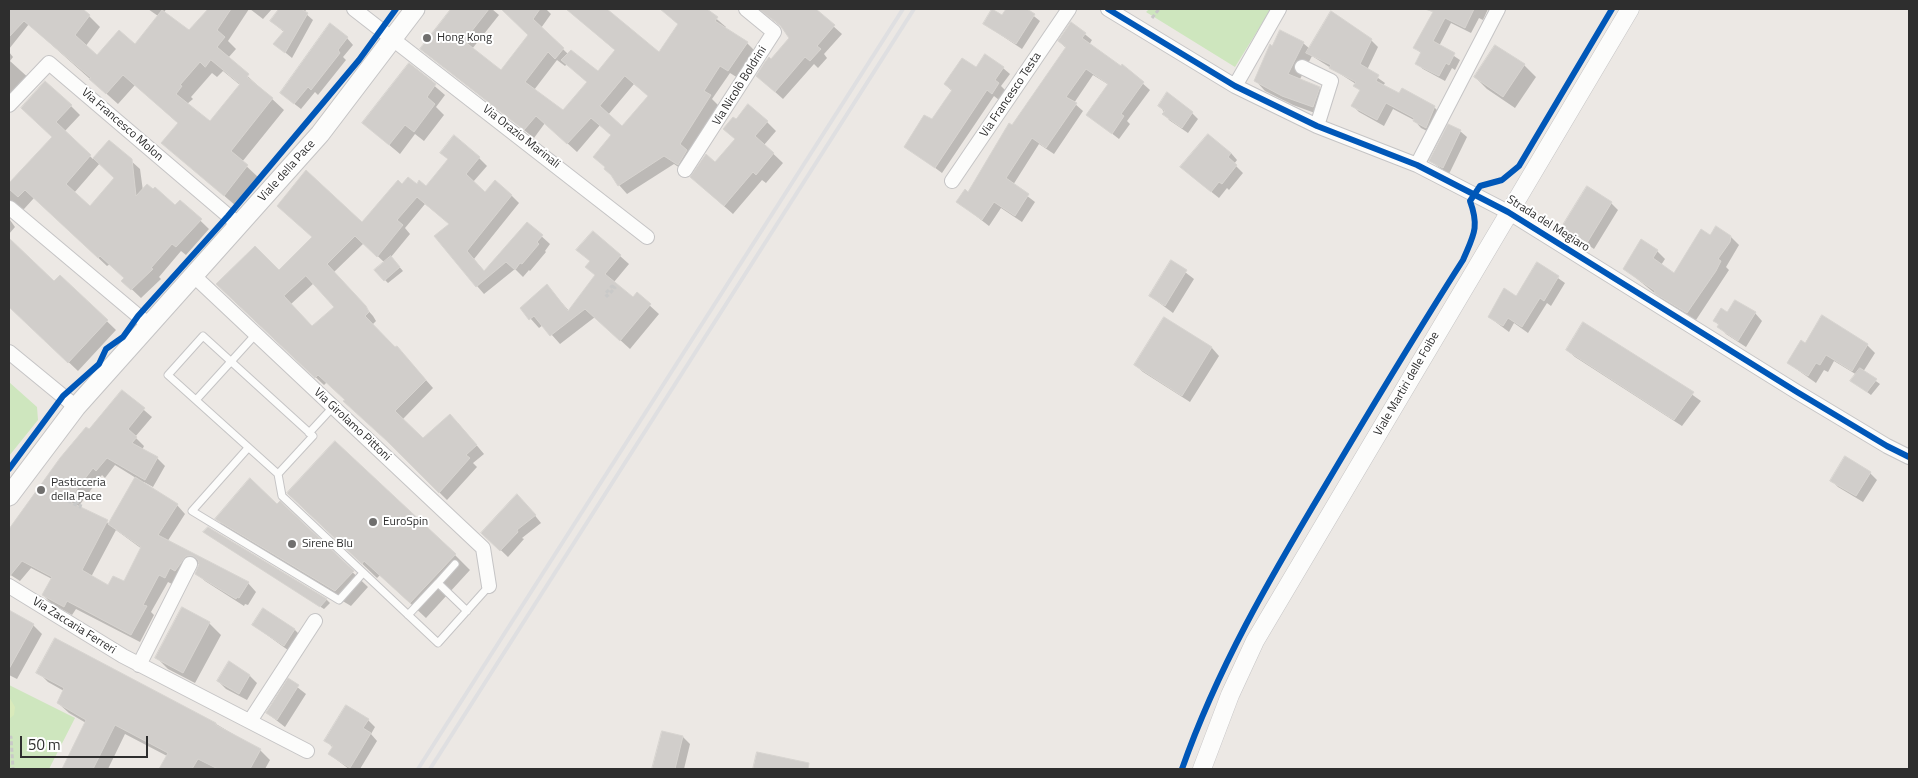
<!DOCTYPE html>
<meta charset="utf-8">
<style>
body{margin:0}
#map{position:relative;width:1918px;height:778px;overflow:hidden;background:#ece8e4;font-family:"Titillium Web",sans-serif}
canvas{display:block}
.frame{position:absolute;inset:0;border:10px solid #2e2e2e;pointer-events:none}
.scale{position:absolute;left:20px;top:736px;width:128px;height:22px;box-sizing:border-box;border:2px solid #2e2e2e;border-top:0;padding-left:6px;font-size:15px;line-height:18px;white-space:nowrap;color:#2e2e2e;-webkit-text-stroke:4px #fff;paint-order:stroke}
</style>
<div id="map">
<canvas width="1918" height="778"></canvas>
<div class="frame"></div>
<div class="scale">50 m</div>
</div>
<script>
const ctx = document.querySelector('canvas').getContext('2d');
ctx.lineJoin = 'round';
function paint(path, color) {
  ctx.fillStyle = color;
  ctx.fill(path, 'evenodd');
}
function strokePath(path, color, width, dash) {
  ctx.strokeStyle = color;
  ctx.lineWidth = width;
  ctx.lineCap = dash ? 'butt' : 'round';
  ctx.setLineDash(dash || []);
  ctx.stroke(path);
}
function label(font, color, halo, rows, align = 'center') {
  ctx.font = font + ' "Titillium Web",sans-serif';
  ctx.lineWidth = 4;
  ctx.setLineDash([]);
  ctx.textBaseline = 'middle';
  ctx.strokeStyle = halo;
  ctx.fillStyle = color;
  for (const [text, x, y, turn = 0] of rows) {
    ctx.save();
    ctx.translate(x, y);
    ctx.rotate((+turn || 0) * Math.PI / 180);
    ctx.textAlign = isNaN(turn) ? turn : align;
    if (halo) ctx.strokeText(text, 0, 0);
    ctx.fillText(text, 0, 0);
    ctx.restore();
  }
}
paint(new Path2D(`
 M 1149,9 L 1271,9 L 1235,67 L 1146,12 Z
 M 9,382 L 37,407 L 38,420 L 9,456 Z
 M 9,685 L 75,718 L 49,769 L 9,769 Z`), '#cee6be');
paint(new Path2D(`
 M 9,697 L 15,707 L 14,715 L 9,719 Z`), '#d9eabb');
paint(new Path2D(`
 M 9,9 L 41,9 L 9,49 Z
 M 52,9 L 82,9 L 100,27 L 85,47 L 97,57 L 135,46 L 158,16 L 148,9 L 166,9 L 164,13 L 189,32 L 206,24 L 216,9 L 249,9 L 228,41 L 236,49 L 228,58 L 284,110 L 242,162 L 259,178 L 236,206 L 163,143 L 179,124 L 135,85 L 118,104 L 34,29 ZM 223,71 L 240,85 L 210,123 L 187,104 L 193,99 L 191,97 L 212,73 L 217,77 Z
 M 250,9 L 272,9 L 263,19 Z
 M 280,9 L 306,9 L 305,13 L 313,20 L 292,58 L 281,49 L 284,32 L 271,21 Z
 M 453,9 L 492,9 L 499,15 L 472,49 L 501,71 L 530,35 L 510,15 L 514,9 L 546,9 L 551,14 L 541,28 L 568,54 L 598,72 L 616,51 L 567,9 L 606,9 L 660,54 L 679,25 L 661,9 L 705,9 L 726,27 L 724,29 L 747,43 L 756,52 L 738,78 L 730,73 L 712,99 L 718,105 L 688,153 L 687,173 L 674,164 L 627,194 L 619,185 L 612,136 L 600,125 L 577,152 L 545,123 L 534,138 L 422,49 ZM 557,60 L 565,66 L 567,64 L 588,83 L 563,112 L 534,90 ZM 634,84 L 649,96 L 622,128 L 608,115 Z
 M 759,9 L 814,9 L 842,34 L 824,54 L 827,58 L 818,68 L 814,64 L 783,99 L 765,83 L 771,61 L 790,38 L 783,28 Z
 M 1008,9 L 1025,9 L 1040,21 L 1022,49 L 984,24 L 1003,17 Z
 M 1435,9 L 1488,9 L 1483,20 L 1479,18 L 1471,33 L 1451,23 L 1439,46 L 1460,60 L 1455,70 L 1452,68 L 1445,81 L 1423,69 L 1417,64 L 1422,54 L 1414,47 Z
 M 1071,23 L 1092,40 L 1089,45 L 1121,68 L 1123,66 L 1150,90 L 1127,121 L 1130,124 L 1119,139 L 1088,115 L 1109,85 L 1093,75 L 1074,103 L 1083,111 L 1054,154 L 1039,144 L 1013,185 L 1035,202 L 1022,222 L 1001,208 L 989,226 L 958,202 L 969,193 L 1067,49 L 1059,41 Z
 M 347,38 L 353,45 L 343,57 L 346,60 L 318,95 L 315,92 L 301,109 L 288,99 Z
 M 1371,40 L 1378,47 L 1367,70 L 1385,83 L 1383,86 L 1400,95 L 1434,107 L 1441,114 L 1433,134 L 1421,128 L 1414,120 L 1393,109 L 1384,126 L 1359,112 L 1353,106 L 1361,91 L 1356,84 L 1312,56 L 1299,81 L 1319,88 L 1329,99 L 1323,116 L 1293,105 L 1265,91 L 1255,80 L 1273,47 L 1303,43 L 1310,49 Z
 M 1496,47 L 1524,65 L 1536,77 L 1515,108 L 1487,89 L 1475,77 Z
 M 9,52 L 13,57 L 10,61 L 32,81 L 9,106 Z
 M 410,65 L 445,95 L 436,107 L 444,115 L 424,141 L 415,134 L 400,154 L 363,123 Z
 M 1003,68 L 1010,74 L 1001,86 L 1005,90 L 999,100 L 994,96 L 942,173 L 906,146 L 932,121 L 953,92 L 945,84 L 976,69 Z
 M 71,106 L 80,115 L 64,132 L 93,159 L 109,141 L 140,169 L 143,191 L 175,207 L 180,201 L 209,229 L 186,255 L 181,251 L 159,277 L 161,279 L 141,298 L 123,281 L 126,278 L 110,264 L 107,266 L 34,198 L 24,209 L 17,208 L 12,211 L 10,220 L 15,227 L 9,234 L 9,185 L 54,137 L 31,116 ZM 100,163 L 115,178 L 90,208 L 74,193 Z
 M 1160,106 L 1192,113 L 1198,119 L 1188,133 L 1169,120 Z
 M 767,122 L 776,131 L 764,145 L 783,163 L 766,183 L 762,180 L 733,214 L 701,186 L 715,164 Z
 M 1460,131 L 1467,137 L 1449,174 L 1430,161 Z
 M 442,153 L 479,158 L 487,166 L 473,182 L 486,193 L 511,195 L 519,203 L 474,259 L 485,272 L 527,223 L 550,244 L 545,251 L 546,252 L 530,271 L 529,270 L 523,277 L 515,269 L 484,294 L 477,286 L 450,224 L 425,204 L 405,228 L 410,234 L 391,257 L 403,271 L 388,283 L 385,280 L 385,263 L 364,243 L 334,272 L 373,316 L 376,321 L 372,325 L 404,355 L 433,388 L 402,420 L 423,440 L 458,423 L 484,454 L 473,463 L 477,467 L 447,500 L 346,400 L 327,382 L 324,385 L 225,292 L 279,272 L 362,224 L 402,185 L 426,188 L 449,160 ZM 314,283 L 336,307 L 313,328 L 291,304 Z
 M 1231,153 L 1237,160 L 1234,164 L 1243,173 L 1229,190 L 1227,188 L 1219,198 L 1189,174 Z
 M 1611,203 L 1618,210 L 1594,249 L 1582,241 L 1578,247 L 1560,233 Z
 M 1710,236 L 1731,237 L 1739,245 L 1726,267 L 1729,270 L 1696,320 L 1663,300 L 1625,269 L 1657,251 L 1665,259 L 1661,265 L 1674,275 Z
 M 9,240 L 54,283 L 60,276 L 116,330 L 78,371 L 9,306 Z
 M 620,256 L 629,264 L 614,282 L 633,299 L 637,294 L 659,314 L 630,349 L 595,317 L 560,344 L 543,325 L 539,328 L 522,309 L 547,286 L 569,311 L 596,276 L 591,262 L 587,258 Z
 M 1172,262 L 1194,279 L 1173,313 L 1150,296 Z
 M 1538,264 L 1565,283 L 1551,306 L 1547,303 L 1528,333 L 1514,323 L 1509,332 L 1489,317 L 1517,298 Z
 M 1755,313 L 1762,321 L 1746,347 L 1726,334 L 1715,321 L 1728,314 Z
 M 1165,319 L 1212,348 L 1219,356 L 1190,402 L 1143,372 L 1135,365 Z
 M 1805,345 L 1867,345 L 1875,353 L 1863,372 L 1880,384 L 1871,395 L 1852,381 L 1857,375 L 1834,361 L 1828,372 L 1824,370 L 1816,383 L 1788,363 Z
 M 1567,350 L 1655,368 L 1701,401 L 1682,426 L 1575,357 Z
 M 122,391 L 152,417 L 135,437 L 144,446 L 142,450 L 157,458 L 165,466 L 153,487 L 144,482 L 143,484 L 177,505 L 185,514 L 167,542 L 248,583 L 256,592 L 248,605 L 245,604 L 244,606 L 205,581 L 196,573 L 200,564 L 194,564 L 174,585 L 168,582 L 151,612 L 154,615 L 140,642 L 76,609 L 72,615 L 51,603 L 43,595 L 52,579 L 31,568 L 20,581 L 9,574 L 9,531 L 61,459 L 89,431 ZM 115,465 L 136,478 L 110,524 L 78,507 L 102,475 L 105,478 ZM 116,530 L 142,549 L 124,583 L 109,587 L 91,577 Z
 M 1870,473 L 1877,480 L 1863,502 L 1838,487 L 1832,481 Z
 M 524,502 L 541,523 L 522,538 L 524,539 L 508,557 L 483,533 Z
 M 280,503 L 368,587 L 351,606 L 231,534 L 217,519 L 277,505 Z
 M 304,508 L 455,555 L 470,570 L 426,618 L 380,575 L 377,578 Z
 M 208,528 L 327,600 L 330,603 L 324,609 L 208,535 L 205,532 Z
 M 183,609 L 209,623 L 221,635 L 195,683 L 168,669 L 157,658 Z
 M 9,612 L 33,625 L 42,634 L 17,679 L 9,675 Z
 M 253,625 L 295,630 L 302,637 L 292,653 Z
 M 38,672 L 216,724 L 260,750 L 270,760 L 265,769 L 180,769 L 167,756 L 125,734 L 108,769 L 63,769 L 86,723 L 69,713 L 58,703 L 64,691 L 48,682 Z
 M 250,676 L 257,683 L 247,700 L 226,689 L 218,681 Z
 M 288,680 L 306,694 L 285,727 L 267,713 Z
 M 368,720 L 375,727 L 371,734 L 377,741 L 360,769 L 349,769 L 329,754 L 333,748 L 326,740 Z
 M 663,732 L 683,737 L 690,744 L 684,769 L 654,769 Z`), '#0003');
const building = new Path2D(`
 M 9,9 L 83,9 L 90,15 L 75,35 L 97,55 L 119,30 L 135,44 L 162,10 L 189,30 L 208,9 L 231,9 L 217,30 L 225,37 L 217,47 L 249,74 L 247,77 L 273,98 L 231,151 L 248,165 L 224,196 L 161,143 L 178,123 L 123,75 L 106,94 L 89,79 L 91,78 L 24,21 L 9,37 ZM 211,60 L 240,84 L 210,121 L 176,94 L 182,86 L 180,85 L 200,62 L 205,67 Z
 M 279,9 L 301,9 L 308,13 L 285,53 L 273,44 L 284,31 L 270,21 Z
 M 451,9 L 489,9 L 464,41 L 501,70 L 528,35 L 501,9 L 540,9 L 533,19 L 564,48 L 555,59 L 548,52 L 525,82 L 563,110 L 587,82 L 561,60 L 571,50 L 598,71 L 615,50 L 566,9 L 607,9 L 659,52 L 678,24 L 660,9 L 707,9 L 718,17 L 715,21 L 748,42 L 728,71 L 720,66 L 704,91 L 711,95 L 680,144 L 687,150 L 678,165 L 664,156 L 618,186 L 611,175 L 604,169 L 605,167 L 593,157 L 611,135 L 591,118 L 567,144 L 536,116 L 524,130 L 420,49 ZM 625,76 L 648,96 L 622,126 L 600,106 Z
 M 759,9 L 816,9 L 835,25 L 817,46 L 821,49 L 810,61 L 805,57 L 775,92 L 756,76 L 765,62 L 769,57 L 771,59 L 789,38 L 780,25 Z
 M 992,9 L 1002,15 L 1006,9 L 1027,9 L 1035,14 L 1016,44 L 983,24 Z
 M 1425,9 L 1474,9 L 1465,28 L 1445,18 L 1433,41 L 1455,53 L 1449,65 L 1446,63 L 1439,76 L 1415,64 L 1421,52 L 1413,48 L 1433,12 Z
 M 1331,11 L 1372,39 L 1360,64 L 1379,75 L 1376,81 L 1399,93 L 1402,88 L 1435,106 L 1426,128 L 1413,121 L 1414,118 L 1386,103 L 1377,120 L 1351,106 L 1360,90 L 1353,86 L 1356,82 L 1329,68 L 1331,65 L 1306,53 Z
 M 1071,22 L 1086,33 L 1082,38 L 1121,66 L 1122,64 L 1144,82 L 1121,114 L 1124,116 L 1112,134 L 1086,115 L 1108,84 L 1086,69 L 1066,97 L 1077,103 L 1046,148 L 1032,138 L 1006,178 L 1029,194 L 1015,216 L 994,202 L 982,220 L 956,202 L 965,189 L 968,192 L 1009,123 L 1012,125 L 1066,47 L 1058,41 Z
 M 330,23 L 348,37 L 338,50 L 340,53 L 311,90 L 308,87 L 294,104 L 280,93 Z
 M 1280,30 L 1304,42 L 1288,74 L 1320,87 L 1313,107 L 1282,96 L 1254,81 L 1270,44 L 1272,46 Z
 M 1495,45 L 1525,64 L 1503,97 L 1474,77 Z
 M 985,54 L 1004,67 L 995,80 L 999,83 L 992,94 L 987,90 L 935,168 L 904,147 L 924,115 L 932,119 L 952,90 L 944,84 L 962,58 L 976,67 Z
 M 409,63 L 436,84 L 427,97 L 435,104 L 414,132 L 405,125 L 389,145 L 362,123 Z
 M 45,81 L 72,105 L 56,122 L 91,155 L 66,184 L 90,206 L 114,178 L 93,158 L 109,140 L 132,159 L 136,196 L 147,184 L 153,189 L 155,187 L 175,205 L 180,200 L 202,219 L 176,247 L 172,244 L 151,268 L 153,269 L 131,290 L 121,281 L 124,278 L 100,256 L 98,258 L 25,190 L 18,197 L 9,189 L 9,183 L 52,137 L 21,108 Z
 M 1167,92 L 1193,112 L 1182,128 L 1162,114 L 1165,111 L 1158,106 Z
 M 748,104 L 768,121 L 755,136 L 774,153 L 756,175 L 753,172 L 724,206 L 690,177 L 706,154 L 715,162 L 735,139 L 723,129 L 733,117 L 736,119 Z
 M 1448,124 L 1461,130 L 1443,168 L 1429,161 Z
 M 1208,134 L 1231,153 L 1228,157 L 1237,165 L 1222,184 L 1219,182 L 1211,192 L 1180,167 Z
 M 454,135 L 480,157 L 466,174 L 485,192 L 495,180 L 512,195 L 467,251 L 484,271 L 527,222 L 543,235 L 537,242 L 539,244 L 522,264 L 520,263 L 515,270 L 506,262 L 476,287 L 434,236 L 449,224 L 417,197 L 397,220 L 403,225 L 377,257 L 355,236 L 327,264 L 366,306 L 369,312 L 365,316 L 395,347 L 397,346 L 426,380 L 395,411 L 423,438 L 450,414 L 477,445 L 466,455 L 470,458 L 439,493 L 387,441 L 343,401 L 345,400 L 318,375 L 315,378 L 216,284 L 255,246 L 279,270 L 312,237 L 277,206 L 306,170 L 362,222 L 398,180 L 402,184 L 408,177 L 417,184 L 419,180 L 426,186 L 448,159 L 440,153 ZM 306,276 L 334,307 L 312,326 L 284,296 Z
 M 1587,186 L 1612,202 L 1587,243 L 1575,236 L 1572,241 L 1558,233 Z
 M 1716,226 L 1731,236 L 1730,242 L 1718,259 L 1721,261 L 1716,271 L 1687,313 L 1654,293 L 1655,291 L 1623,269 L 1641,239 L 1658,250 L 1653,258 L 1674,273 L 1701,229 L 1710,235 Z
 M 593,231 L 621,255 L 605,274 L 633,297 L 637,292 L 651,304 L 620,341 L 585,309 L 550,336 L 534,316 L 529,320 L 520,308 L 547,284 L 568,311 L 595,275 L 585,267 L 590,261 L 576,250 Z
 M 9,238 L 54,281 L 60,275 L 108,320 L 68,363 L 9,307 Z
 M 391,256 L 400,267 L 384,281 L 374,270 Z
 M 1171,260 L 1187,270 L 1165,306 L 1149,296 Z
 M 1537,262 L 1559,276 L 1544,301 L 1540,298 L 1522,327 L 1508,318 L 1503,326 L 1488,317 L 1504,288 L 1516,296 Z
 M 1735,300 L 1756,312 L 1738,341 L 1717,327 L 1719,324 L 1713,321 L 1721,308 L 1727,312 Z
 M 1822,315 L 1868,344 L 1852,371 L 1826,355 L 1820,365 L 1816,363 L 1808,376 L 1787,363 L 1801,340 L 1805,343 Z
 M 1164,317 L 1212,347 L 1182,396 L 1134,365 Z
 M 1583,322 L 1694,392 L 1674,420 L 1566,350 Z
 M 1860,368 L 1877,379 L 1867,392 L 1850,381 Z
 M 122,390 L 145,408 L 128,429 L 137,437 L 132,443 L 158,457 L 145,480 L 107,458 L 96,471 L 93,468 L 68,501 L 108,520 L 82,570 L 108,585 L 113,576 L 124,581 L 141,547 L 108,524 L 135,477 L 178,504 L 158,535 L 249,582 L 239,598 L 237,597 L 236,599 L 195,574 L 199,564 L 198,560 L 193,556 L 186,556 L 175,571 L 170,568 L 165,578 L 159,575 L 143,605 L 147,606 L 131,635 L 67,601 L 64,607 L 42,595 L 52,577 L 22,561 L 9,577 L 9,529 L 60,458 L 86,427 L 89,429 Z
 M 335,441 L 456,554 L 410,603 L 364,561 L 362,564 L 287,493 Z
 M 1845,456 L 1871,472 L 1856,496 L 1830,481 Z
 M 250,478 L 277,504 L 280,501 L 354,571 L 335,591 L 215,519 Z
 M 517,494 L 536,515 L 517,530 L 518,532 L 500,551 L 481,533 Z
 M 208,527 L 327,599 L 320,607 L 203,532 Z
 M 182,607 L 210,622 L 183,673 L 155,658 Z
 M 263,608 L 295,629 L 284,646 L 252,625 Z
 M 9,610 L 34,624 L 9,669 Z
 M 55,638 L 216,723 L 216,725 L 261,749 L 250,769 L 218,769 L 198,759 L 192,769 L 159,769 L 168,753 L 115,725 L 93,769 L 62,769 L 86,720 L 57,703 L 64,688 L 36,673 Z
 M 229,661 L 250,675 L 239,694 L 217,681 Z
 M 288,678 L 299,685 L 277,720 L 266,713 Z
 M 346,705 L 369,719 L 363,728 L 371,733 L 350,768 L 328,754 L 333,746 L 324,741 Z
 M 662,731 L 683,736 L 675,769 L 652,769 Z
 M 757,752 L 809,763 L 808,769 L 753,769 Z`);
paint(building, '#d1cecb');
strokePath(building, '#d7d4d0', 1);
const service = new Path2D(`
 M 203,336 L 313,436 L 278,474 L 168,375 Z
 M 196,400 L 256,334
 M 309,433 L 333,407
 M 248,448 L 192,511 L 339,600 L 363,573
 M 278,474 L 282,496 L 438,643 L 489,586
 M 438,583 L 455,564
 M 408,615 L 438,583 L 467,611`);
const minor = new Path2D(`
 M 354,9 L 647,237
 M 1108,9 L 1235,86 L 1317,126 L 1417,165 L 1508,212 L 1797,392 L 1887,446 L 1909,457
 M 1302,67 L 1331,81 L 1317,126
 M 1235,86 L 1279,9
 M 9,105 L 49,63 L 239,225
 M 1417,165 L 1498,9
 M 685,170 L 774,32 L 746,9
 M 952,181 L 1069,9
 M 10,208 L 149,325
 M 193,275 L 483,548 L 489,586
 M 9,352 L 76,407
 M 9,586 L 123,656 L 307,751
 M 139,665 L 190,564
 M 250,721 L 315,621`);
const tertiary = new Path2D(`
 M 1202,769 L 1230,695 L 1255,641 L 1630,9`);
const secondary = new Path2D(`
 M 9,496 L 76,407 L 320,134 L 415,9`);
strokePath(service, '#c5c4c5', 9);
strokePath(minor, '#c5c4c5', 16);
strokePath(tertiary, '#c5c4c5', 19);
strokePath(secondary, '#c5c4c5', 21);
strokePath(new Path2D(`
 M 1152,18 L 1159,9
 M 612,286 L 615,288 L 607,296 L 605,294 Z
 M 74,493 L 76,494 L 72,500 L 81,504 L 80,507 L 68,501 Z
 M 9,738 L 11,737 L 13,769`), '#c9c9c8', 3, [4, 2.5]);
strokePath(service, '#fcfcfb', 7);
strokePath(minor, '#fcfcfb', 14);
strokePath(tertiary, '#fcfcfb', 18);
strokePath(secondary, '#fcfcfb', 19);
strokePath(new Path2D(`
 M 418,769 L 903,9
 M 430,769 L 914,9`), '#dfdfe1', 4);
strokePath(new Path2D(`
 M 1108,9 L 1235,86 L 1317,126 L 1417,165 L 1508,212 L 1797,392 L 1887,446 L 1909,457
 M 9,469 L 63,396 L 99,364 L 106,349 L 123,337 L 138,316 L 228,216 L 359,60 L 396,9
 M 1182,769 C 1217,669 1270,578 1325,486 C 1370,410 1415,335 1463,260 C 1473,236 1480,228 1470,201 L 1480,186 L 1502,180 L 1519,166 L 1612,9`), '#0057b8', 6);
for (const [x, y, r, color] of [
 [427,38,5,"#706f6e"],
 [41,490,5,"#706f6e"],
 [373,522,5,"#706f6e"],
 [292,544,5,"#706f6e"]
]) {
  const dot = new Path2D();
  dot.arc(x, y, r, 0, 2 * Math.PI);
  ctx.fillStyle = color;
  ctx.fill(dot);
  strokePath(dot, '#fff', 2);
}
label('12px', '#2e2e2e', '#fff', [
 ["Hong Kong",437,38],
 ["Pasticceria",51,483],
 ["della Pace",51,497],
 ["EuroSpin",383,522],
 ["Sirene Blu",302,544]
], 'left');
label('12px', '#2e2e2e', '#fff', [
 ["Via Nicolò Boldrini",740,86,-58],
 ["Via Francesco Testa",1011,95,-56],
 ["Via Francesco Molon",122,125,41],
 ["Via Orazio Marinali",521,137,38],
 ["Viale della Pace",287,171,-48],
 ["Strada del Megiaro",1548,224,32],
 ["Viale Martiri delle Foibe",1407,384,-60],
 ["Via Girolamo Pittoni",352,425,43],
 ["Via Zaccaria Ferreri",74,626,32]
]);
</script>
